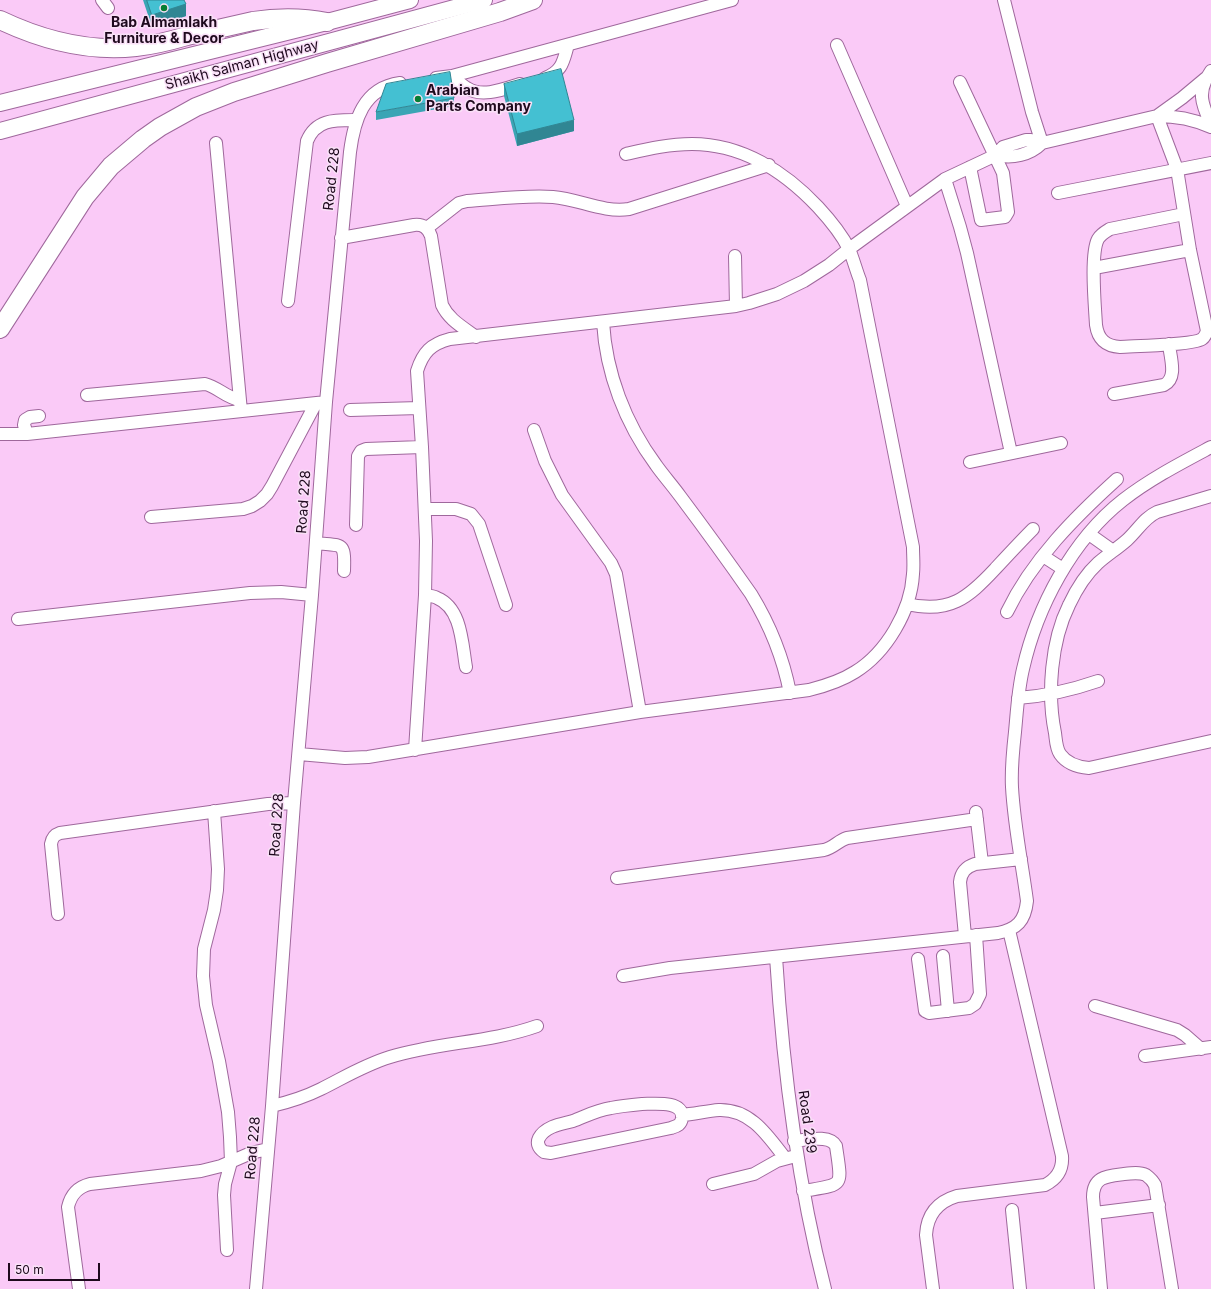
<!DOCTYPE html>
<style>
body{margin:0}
#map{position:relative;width:1211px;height:1289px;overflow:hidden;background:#facaf7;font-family:Inter,sans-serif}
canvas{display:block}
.scale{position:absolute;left:8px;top:1263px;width:92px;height:18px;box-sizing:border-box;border:2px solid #1e091d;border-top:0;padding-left:5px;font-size:12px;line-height:14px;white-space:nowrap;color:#1e091d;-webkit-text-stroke:3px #f9e0f7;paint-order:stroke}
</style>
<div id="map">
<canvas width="1211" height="1289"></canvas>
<div class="scale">50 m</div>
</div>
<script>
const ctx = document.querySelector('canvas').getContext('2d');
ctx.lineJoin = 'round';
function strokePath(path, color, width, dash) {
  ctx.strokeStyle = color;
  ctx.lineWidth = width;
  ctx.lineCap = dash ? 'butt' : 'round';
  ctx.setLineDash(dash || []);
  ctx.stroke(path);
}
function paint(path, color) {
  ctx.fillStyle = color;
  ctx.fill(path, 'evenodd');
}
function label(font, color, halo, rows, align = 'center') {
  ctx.font = font + ' Inter,sans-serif';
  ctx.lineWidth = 3;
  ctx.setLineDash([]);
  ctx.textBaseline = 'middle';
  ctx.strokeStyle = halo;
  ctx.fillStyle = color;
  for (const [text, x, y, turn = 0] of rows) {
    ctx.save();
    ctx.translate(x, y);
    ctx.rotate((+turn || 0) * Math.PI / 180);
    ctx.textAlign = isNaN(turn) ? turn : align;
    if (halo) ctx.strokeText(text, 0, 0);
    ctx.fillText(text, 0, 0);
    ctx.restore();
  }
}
const minor = new Path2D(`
 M 102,0 L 108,8
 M 1004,0 L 1032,112 L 1042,143
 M 837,45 L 907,206
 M 1211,71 C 1197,91 1201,103 1211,124
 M 452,76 C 457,80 461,85 467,88 C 482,98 504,89 520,84
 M 436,78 L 452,76 L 732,0
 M 545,78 C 563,71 563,61 568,45
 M 960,82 L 1003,173 L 1008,212 L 1005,217 L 981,220 L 970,167
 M 1157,116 L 1177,169 L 1190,250 L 1207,331 C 1206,334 1205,337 1202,339 C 1193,345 1134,346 1120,347 C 1105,346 1098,339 1096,325 C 1095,306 1090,254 1098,239 C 1101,234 1105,232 1110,229 L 1184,214
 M 1157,116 L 1182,98 L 1206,78
 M 216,143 L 241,411
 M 996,155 C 1012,159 1030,155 1042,143
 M 945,179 L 960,227 L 967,253 L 1011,453
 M 1058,193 L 1211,163
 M 427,228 L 459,203 L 467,201 C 496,199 525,195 553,197 C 579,199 603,213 629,209 L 769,165
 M 341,238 L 414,225 C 423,224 428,228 431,236 L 442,305 C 449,320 463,327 476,337
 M 735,256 L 736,306
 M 1094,268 L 1190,250
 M 288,301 L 307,141 C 316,119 335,120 356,120
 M 603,322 C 606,373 625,423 656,465 C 663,475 672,485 680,496 C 704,528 728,561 751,594 C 770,625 783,657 790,693
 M 1114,394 L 1164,385 C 1178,378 1170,357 1169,344
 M 87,395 L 205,384 C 218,387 226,398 240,400
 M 350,410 L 419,408
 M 534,430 L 545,461 L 562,495 L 611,563 L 616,574 L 640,712
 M 0,434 L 27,434 L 326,402
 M 27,434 L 24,425 L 25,420 L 30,417 L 39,416
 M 970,462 L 1061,443
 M 1211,496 L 1157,512 C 1144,518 1138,530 1127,540 C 1118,548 1107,555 1098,563 C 1086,574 1076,590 1069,605 C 1051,641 1047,694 1055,733 C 1056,740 1056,748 1060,754 C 1067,764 1077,767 1089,768 L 1211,741
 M 425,509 L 456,509 L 471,514 L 479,524 L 506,605
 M 151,517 L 243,509 L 252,506 L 260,501 L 267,494 L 272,486 L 316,403
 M 356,525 L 358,456 L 361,451 L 366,449 L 422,447
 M 1089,534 L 1113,551
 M 316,543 C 343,546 345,541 344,571
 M 1043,556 L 1063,569
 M 425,595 C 429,596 434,596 437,598 C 462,608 462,645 466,667
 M 907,604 C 949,614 968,598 995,569 C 1008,555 1020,542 1033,529
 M 1007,612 C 1032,560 1075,517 1117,479
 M 18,619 L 250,593 L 281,592 L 312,595
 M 1018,698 C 1046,696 1072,690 1098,681
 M 415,750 L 425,595 L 426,541 L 422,447 L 417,371 C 423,352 431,344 450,339 L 736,306 L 749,303 L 777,294 L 804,281 L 829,265 L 849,249 L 945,179 L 996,155 L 1003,147 L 1026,140 L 1031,140 L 1042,143 L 1157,116 C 1176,116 1193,119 1211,127
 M 299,754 L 345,758 L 368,757 L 640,712 L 809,690 C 825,686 841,681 855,672 C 886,653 911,611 913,574 C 914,565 913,556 913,547 L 860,280 C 856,270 853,258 849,249 C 841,233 830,220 818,207 C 785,172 742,144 692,144 C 669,144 648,149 626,154
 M 214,811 L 218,869 L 217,890 L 214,910 L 204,949 L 203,976 L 206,1005 L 219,1061 L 228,1112 L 230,1137 L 231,1162 L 225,1184 L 224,1195 L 227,1250
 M 976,812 L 982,863
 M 617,878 L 824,850 C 833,848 838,841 847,838 L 977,819
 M 58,914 L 51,844 C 52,838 54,835 60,833 L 268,804 L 294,803
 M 965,936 L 960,882 C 961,872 966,867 975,864 L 1021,859
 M 943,956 L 948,1011
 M 776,957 C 783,1069 797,1180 825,1289
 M 918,959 L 925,1011 L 929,1013 L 969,1008 L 975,1004 L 980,994 L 976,935
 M 623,976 L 670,968 L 998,933 C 1017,929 1025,921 1027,901 C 1022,863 1014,825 1012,787 C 1011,769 1013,750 1015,732 C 1017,711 1018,690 1023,669 C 1037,607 1072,540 1123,500 C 1150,479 1181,463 1211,447
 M 1095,1006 L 1177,1030 L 1185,1035 L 1201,1049
 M 1145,1056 L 1211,1047
 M 642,1104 C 653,1104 684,1100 682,1118 C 681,1125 677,1126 671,1128 L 551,1153 L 544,1152 C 531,1143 541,1132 552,1127 C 559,1124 566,1123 573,1121 C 586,1116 597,1110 611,1108 C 621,1106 631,1105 642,1104 Z
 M 272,1106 C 289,1102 305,1097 321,1089 C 345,1077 364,1065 390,1057 C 438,1042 489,1043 537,1026
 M 682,1115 C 694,1114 707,1111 719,1110 C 751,1109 768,1136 785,1158
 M 794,1141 C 806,1140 830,1134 836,1146 C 842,1188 845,1184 803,1191
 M 713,1184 L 754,1174 L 777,1161 L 792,1157
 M 1012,1210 L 1020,1289
 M 1095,1213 L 1159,1205
 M 79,1289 L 68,1207 C 71,1194 78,1187 90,1184 L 201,1171 L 221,1166 L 251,1153 L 268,1149
 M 256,1289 L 272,1106 L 294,803 L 312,595 L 326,402 L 350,152 C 354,121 363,88 400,83
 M 933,1289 L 926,1235 C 927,1215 937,1202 957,1196 L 1045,1185 C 1057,1179 1063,1169 1062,1156 L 1009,930
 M 1101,1289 L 1093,1197 C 1093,1176 1108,1176 1124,1174 C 1132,1173 1140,1172 1146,1175 C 1150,1178 1153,1181 1155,1185 L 1172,1289`);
const major = new Path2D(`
 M 0,103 L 327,22 L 410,0
 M 0,131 L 484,0`);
const highway = new Path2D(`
 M 0,20 C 42,40 90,52 136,47 C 154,45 170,41 187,36 C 209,31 231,26 253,21 C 278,17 302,17 327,22
 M 0,329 L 85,197 L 111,166 L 143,139 L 160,127 L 196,107 L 234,92 L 327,63 L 500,12 L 533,0`);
strokePath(minor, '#9f689c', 14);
strokePath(major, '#9f689c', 18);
strokePath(highway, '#9f689c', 20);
strokePath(minor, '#fff', 12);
strokePath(major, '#fff', 16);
strokePath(highway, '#fff', 18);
paint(new Path2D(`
 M 143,0 L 184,0 L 186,16 L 152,27 Z
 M 504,84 L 574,131 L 517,146 L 504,96 Z
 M 454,98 L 454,106 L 376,120 L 376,112 Z`), '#3aa5b5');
paint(new Path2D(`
 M 186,4 L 186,16 L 152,27 L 152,15 Z
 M 574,120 L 574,131 L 517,146 L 517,134 Z`), '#308693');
const building = new Path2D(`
 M 147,0 L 184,0 L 186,4 L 152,15 Z
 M 561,69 L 574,120 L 517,134 L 504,84 Z
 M 450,72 L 454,98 L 376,112 L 386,84 Z`);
paint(building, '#44c0d2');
strokePath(building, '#308693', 1);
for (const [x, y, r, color] of [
 [164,8,4,"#077d34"],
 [418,99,4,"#077d34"]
]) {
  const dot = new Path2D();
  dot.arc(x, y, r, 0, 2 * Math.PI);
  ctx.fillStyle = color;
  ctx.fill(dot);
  strokePath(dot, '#f9e0f7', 1.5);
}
label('bold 14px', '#1e091d', '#f9e0f7', [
 ["Bab Almamlakh",164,23],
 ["Furniture & Decor",164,39],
 ["Arabian",426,91,"left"],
 ["Parts Company",426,107,"left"]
]);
label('14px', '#1e091d', '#f9e0f7', [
 ["Shaikh Salman Highway",242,65,-15],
 ["Road 228",332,179,-84],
 ["Road 228",304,502,-86],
 ["Road 228",277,825,-86],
 ["Road 239",807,1122,82],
 ["Road 228",253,1148,-85]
]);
</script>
